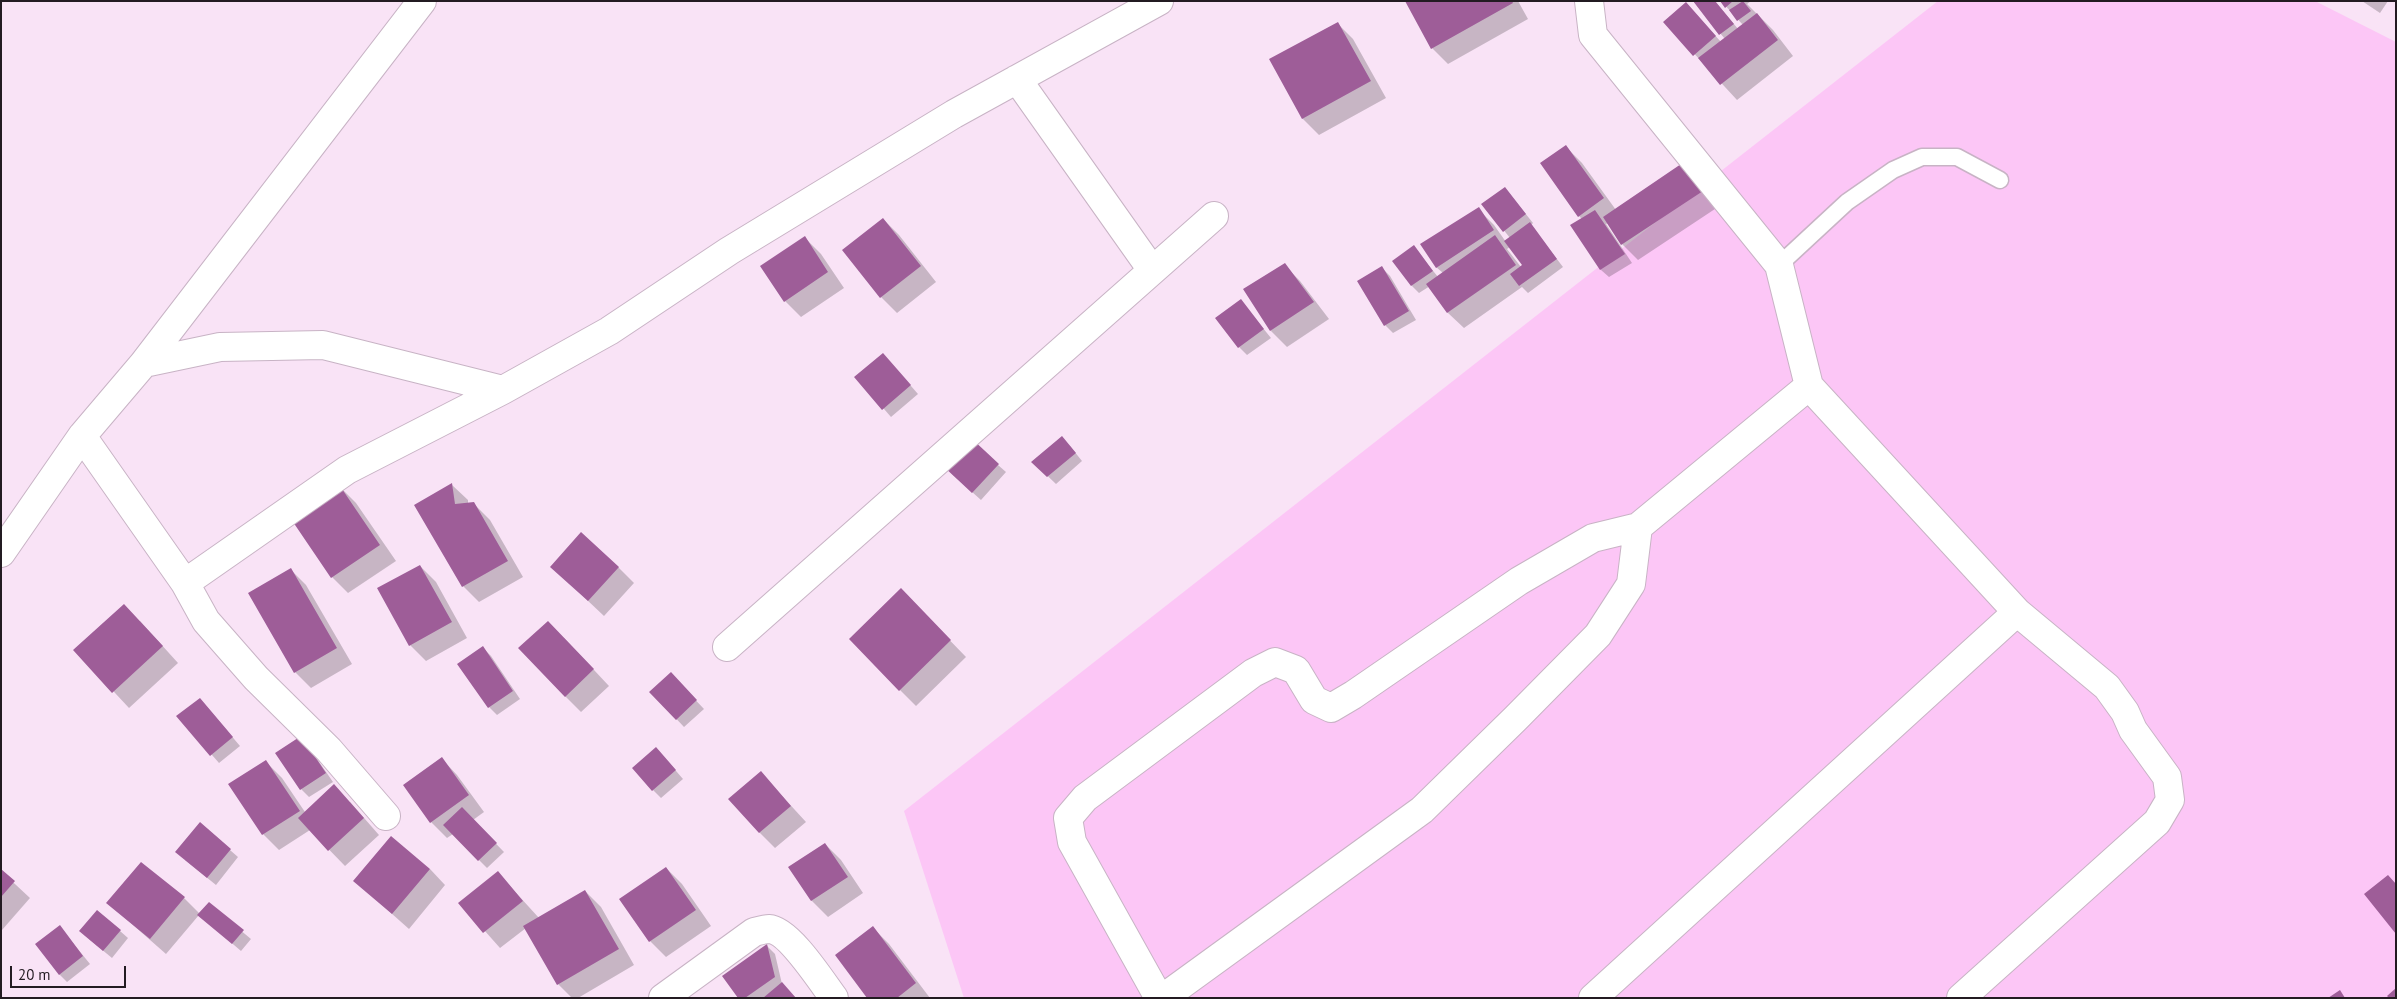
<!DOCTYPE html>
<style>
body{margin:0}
#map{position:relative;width:2397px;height:999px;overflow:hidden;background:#f9e3f6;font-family:"PT Sans",sans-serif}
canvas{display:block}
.frame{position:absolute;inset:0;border:2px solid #231b22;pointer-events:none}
.scale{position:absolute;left:10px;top:966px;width:116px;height:22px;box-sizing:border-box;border:2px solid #231b22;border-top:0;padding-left:6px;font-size:15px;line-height:18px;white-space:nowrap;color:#231b22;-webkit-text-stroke:4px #f9e3f6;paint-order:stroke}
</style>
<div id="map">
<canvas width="2397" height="999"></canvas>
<div class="frame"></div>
<div class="scale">20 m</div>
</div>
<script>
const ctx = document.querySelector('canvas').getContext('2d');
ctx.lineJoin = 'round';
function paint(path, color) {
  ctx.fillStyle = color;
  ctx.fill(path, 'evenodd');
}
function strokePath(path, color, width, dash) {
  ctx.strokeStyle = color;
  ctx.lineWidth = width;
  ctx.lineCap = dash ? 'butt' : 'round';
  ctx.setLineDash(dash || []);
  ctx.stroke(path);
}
paint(new Path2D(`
 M 1938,1 L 2315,1 L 2396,42 L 2396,998 L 964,998 L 904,811 Z`), '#fcc6f6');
paint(new Path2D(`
 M 1406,1 L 1518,1 L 1528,19 L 1448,64 L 1432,48 Z
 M 1695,1 L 1715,1 L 1738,29 L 1743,25 L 1721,1 L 1751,1 L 1747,4 L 1773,30 L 1793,56 L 1737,100 L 1665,22 L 1694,12 L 1721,42 L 1725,39 L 1694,2 Z
 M 2362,1 L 2388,1 L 2380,13 Z
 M 1337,23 L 1353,39 L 1386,98 L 1319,135 L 1303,119 L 1271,59 Z
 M 1566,147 L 1582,163 L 1616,210 L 1700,180 L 1718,207 L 1638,260 L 1622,244 L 1608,223 L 1606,224 L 1632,263 L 1609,277 L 1601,270 L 1572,226 L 1582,219 L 1579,216 Z
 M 1505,188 L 1533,223 L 1531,225 L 1563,267 L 1528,293 L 1522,287 L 1464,328 L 1448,313 L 1430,286 L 1419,293 L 1412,286 L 1414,247 L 1438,277 L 1443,273 L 1436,267 L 1478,209 L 1494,225 L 1506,242 L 1510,238 L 1483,204 ZM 1510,247 L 1523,265 L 1521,267 L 1507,249 Z
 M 883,219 L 899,235 L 936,282 L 897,313 L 881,297 L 844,251 Z
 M 805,238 L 821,254 L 844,288 L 801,317 L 785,301 Z
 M 1284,265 L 1300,281 L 1329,319 L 1287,347 L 1271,331 Z
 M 1382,268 L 1390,276 L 1416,320 L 1393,333 L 1385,325 L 1359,282 Z
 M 1241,301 L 1271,338 L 1247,355 L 1239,347 Z
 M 883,354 L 918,394 L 891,417 L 856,377 Z
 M 1070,446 L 1082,461 L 1056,484 L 1033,462 Z
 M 998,465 L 1006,472 L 981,500 L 952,474 Z
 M 452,485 L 468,500 L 468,504 L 474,504 L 490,520 L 523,577 L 479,602 L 463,586 Z
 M 340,487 L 356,503 L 396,561 L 348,593 L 332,577 Z
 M 420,566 L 436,582 L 467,638 L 426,661 L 410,645 Z
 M 618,567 L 634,583 L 604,616 L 568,582 Z
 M 290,569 L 306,585 L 352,664 L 311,688 L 295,672 Z
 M 901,590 L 966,657 L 916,706 L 900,690 Z
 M 140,621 L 178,663 L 129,708 L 75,650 Z
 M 564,638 L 609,686 L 581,712 L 565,696 Z
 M 483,648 L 491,656 L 520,699 L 497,715 L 489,707 Z
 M 671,674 L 704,709 L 684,727 L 651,692 Z
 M 207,707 L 240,746 L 219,763 L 178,716 Z
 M 308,746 L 333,782 L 309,797 L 301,789 L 277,753 Z
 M 664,757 L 683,779 L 661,798 L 653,790 Z
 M 442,759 L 457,775 L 484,812 L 473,820 L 504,852 L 487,868 L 453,834 L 447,838 L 431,822 L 405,785 Z
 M 266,762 L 282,778 L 305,812 L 350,802 L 379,835 L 345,866 L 310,830 L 279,850 L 263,834 Z
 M 761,773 L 806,822 L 775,848 L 759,832 Z
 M 200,824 L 238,857 L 216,885 L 185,860 Z
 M 825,844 L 841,860 L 863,893 L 828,917 L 812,901 L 790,868 Z
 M 666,868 L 682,884 L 711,926 L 666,957 L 650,941 Z
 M 430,869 L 445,885 L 409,929 L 355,881 Z
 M 1,871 L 30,898 L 2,930 L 1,930 Z
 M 498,873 L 539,918 L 585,891 L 601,907 L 634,965 L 578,998 L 572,998 L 558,984 L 526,928 L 500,948 L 460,903 Z
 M 184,898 L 200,914 L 209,904 L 251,939 L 241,951 L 199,915 L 166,954 L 108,903 Z
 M 60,927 L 90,964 L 67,982 L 59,974 Z
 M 873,928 L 889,944 L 930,998 L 869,998 Z
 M 120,931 L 128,938 L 112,958 L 89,939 Z
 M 767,946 L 775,954 L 782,984 L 796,998 L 739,998 Z`), '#0003');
paint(new Path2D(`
 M 1405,1 L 1512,1 L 1513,3 L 1431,49 Z
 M 1693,1 L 1715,1 L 1734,24 L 1719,35 Z
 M 1720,1 L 1733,1 L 1725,8 Z
 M 1743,1 L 1751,11 L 1737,21 L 1729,10 Z
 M 1686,2 L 1716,36 L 1693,56 L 1663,22 Z
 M 1757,13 L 1778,40 L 1720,85 L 1698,58 Z
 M 1338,22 L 1371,81 L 1302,119 L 1269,59 Z
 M 1566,145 L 1604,198 L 1578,217 L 1540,163 Z
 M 1684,162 L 1703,191 L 1621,245 L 1603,217 Z
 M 1505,187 L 1526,214 L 1503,232 L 1481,204 Z
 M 1479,207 L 1494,230 L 1436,268 L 1420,244 Z
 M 1595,210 L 1625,254 L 1600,270 L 1570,225 Z
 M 883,218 L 921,266 L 880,298 L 842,250 Z
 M 1530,222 L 1557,259 L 1519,286 L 1510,274 L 1522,265 L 1504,241 Z
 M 1495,235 L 1516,265 L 1447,313 L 1426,284 Z
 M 805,236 L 828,272 L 784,302 L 760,266 Z
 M 1414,245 L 1433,271 L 1411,286 L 1392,261 Z
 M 1285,263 L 1314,302 L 1270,331 L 1243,289 Z
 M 1382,266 L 1409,311 L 1384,326 L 1357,281 Z
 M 1241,299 L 1264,329 L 1238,348 L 1215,318 Z
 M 883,353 L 911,385 L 882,410 L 854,377 Z
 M 1062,436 L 1076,453 L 1047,477 L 1031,462 Z
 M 970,437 L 999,464 L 972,493 L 943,466 Z
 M 452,483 L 455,504 L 474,502 L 508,561 L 462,587 L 414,505 Z
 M 340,486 L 380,545 L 331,578 L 291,519 Z
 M 581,532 L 619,567 L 588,601 L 550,567 Z
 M 420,565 L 452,622 L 409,646 L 377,588 Z
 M 291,568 L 337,648 L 294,673 L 248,593 Z
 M 901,588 L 951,640 L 899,691 L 849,639 Z
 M 124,604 L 163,646 L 112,693 L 73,650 Z
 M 548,621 L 594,669 L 565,697 L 518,648 Z
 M 483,646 L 513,691 L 488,708 L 457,664 Z
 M 671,672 L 697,700 L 676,720 L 649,692 Z
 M 200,698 L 233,737 L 210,756 L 176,716 Z
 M 301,736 L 326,773 L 300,790 L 275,753 Z
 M 656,747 L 676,770 L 652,791 L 632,768 Z
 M 442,757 L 469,795 L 430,823 L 403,785 Z
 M 266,760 L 300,811 L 262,835 L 228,784 Z
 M 761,771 L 791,806 L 759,833 L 728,799 Z
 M 334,784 L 364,818 L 328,851 L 298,818 Z
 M 462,807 L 497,843 L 478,861 L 443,825 Z
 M 200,822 L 231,849 L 207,878 L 175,852 Z
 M 391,836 L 430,869 L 392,914 L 353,881 Z
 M 825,843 L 848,877 L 811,901 L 788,867 Z
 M 141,862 L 185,897 L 150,939 L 106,903 Z
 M 666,867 L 696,910 L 649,942 L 619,899 Z
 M 1,869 L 15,881 L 1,897 Z
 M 498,871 L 523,901 L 483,933 L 458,903 Z
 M 2388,875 L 2396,884 L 2396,934 L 2364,894 Z
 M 585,890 L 619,949 L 557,985 L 523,926 Z
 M 209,902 L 244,930 L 232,944 L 197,915 Z
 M 97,910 L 121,930 L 103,951 L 79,931 Z
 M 60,925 L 83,956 L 59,975 L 35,944 Z
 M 873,926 L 916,983 L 897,998 L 867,998 L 835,955 Z
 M 767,944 L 775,977 L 745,998 L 738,998 L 722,976 Z
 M 782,982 L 796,998 L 763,998 Z
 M 2396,988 L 2396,998 L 2389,998 L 2387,996 Z
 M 2340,990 L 2345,998 L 2328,998 Z`), '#9e5d98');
const lane = new Path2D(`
 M 1779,265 L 1847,202 L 1893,170 L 1922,157 L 1957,157 L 2000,180`);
const street = new Path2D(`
 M 1589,1 L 1593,35 L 1779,265 L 1809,386 L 2017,612 L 2107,687 L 2125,712 L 2133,730 L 2167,777 L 2170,800 L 2157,822 L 1961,998
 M 1017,79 L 1152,270
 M 144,363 L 422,1
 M 82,436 L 185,583 L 206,621 L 256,678 L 329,750 L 386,816
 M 1,553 L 82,436 L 144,363 L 220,347 L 323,345 L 503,390 L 609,331 L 729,251 L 954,114 L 1159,1
 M 185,583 L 347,470 L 503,390
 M 727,647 L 1214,216
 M 663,998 L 754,932 C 758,931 765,929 769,929 C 789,930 822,982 834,998
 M 1159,998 L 1072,842 L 1068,818 L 1085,798 L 1253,673 L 1275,662 L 1296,670 L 1314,700 L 1331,708 L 1353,695 L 1519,581 L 1593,538 L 1638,527
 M 1163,998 L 1422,810 L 1516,718 L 1598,635 L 1631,584 L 1638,527 L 1809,386
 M 1593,998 L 2017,612`);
strokePath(lane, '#c8b3c5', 19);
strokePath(street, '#c8b3c5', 30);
strokePath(lane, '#fff', 16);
strokePath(street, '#fff', 28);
</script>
